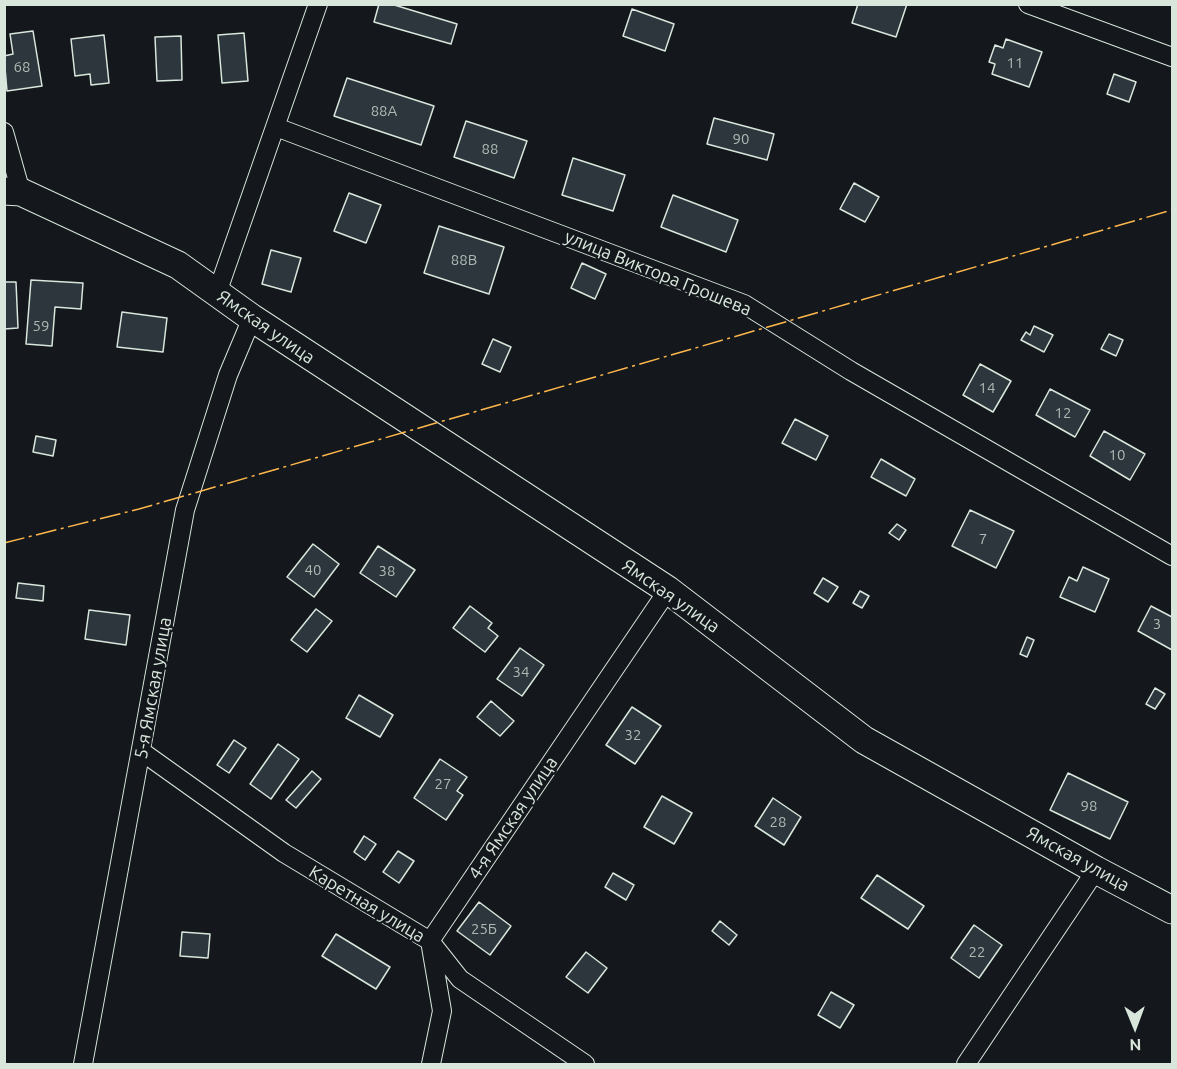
<!DOCTYPE html>
<meta charset="utf-8">
<style>
body{margin:0}
#map{position:relative;width:1177px;height:1069px;overflow:hidden;background:#14181c;font-family:Ubuntu,sans-serif}
canvas{display:block}
.frame{position:absolute;inset:0;border:6px solid #d8e6dc;pointer-events:none}
.north{position:absolute;left:1105px;top:997px;width:60px;height:60px;-webkit-text-stroke:4px #14181c;paint-order:stroke;rotate:179deg;font-size:16px;font-weight:700;line-height:24px;text-align:center;color:#d8e6dc}
.north::after{content:'';display:block;margin:auto;width:21px;height:27px;background:#d8e6dc;clip-path:polygon(50% 0,100% 100%,50% 72%,0 100%)}
</style>
<div id="map">
<canvas width="1177" height="1069"></canvas>
<div class="frame"></div>
<div class="north">N</div>
</div>
<script>
const ctx = document.querySelector('canvas').getContext('2d');
ctx.lineJoin = 'round';
function paint(path, color) {
  ctx.fillStyle = color;
  ctx.fill(path, 'evenodd');
}
function strokePath(path, color, width, dash) {
  ctx.strokeStyle = color;
  ctx.lineWidth = width;
  ctx.lineCap = dash ? 'butt' : 'round';
  ctx.setLineDash(dash || []);
  ctx.stroke(path);
}
function label(font, color, halo, rows, align = 'center') {
  ctx.font = font + ' Ubuntu,sans-serif';
  ctx.lineWidth = 4.5;
  ctx.setLineDash([]);
  ctx.textBaseline = 'middle';
  ctx.strokeStyle = halo;
  ctx.fillStyle = color;
  for (const [text, x, y, turn = 0] of rows) {
    ctx.save();
    ctx.translate(x, y);
    ctx.rotate((+turn || 0) * Math.PI / 180);
    ctx.textAlign = isNaN(turn) ? turn : align;
    if (halo) ctx.strokeText(text, 0, 0);
    ctx.fillText(text, 0, 0);
    ctx.restore();
  }
}
const building = new Path2D(`
 M 379,4 L 391,4 L 457,24 L 451,44 L 374,22 Z
 M 858,4 L 907,4 L 896,37 L 852,23 Z
 M 632,9 L 674,24 L 665,51 L 623,36 Z
 M 33,31 L 42,86 L 7,91 L 4,56 L 13,54 L 10,34 Z
 M 244,33 L 248,81 L 222,83 L 218,35 Z
 M 104,35 L 109,83 L 91,85 L 90,74 L 75,76 L 71,39 Z
 M 181,36 L 182,80 L 157,81 L 155,37 Z
 M 1006,39 L 1042,52 L 1029,87 L 992,74 L 995,64 L 989,62 L 995,45 L 1003,48 Z
 M 1114,74 L 1136,82 L 1129,102 L 1107,94 Z
 M 347,78 L 434,106 L 421,145 L 334,116 Z
 M 714,118 L 774,134 L 767,160 L 707,144 Z
 M 466,121 L 527,141 L 514,178 L 454,157 Z
 M 573,158 L 625,175 L 613,211 L 562,195 Z
 M 854,183 L 879,197 L 865,222 L 840,209 Z
 M 349,193 L 381,205 L 366,243 L 334,231 Z
 M 673,195 L 738,220 L 726,252 L 661,227 Z
 M 439,226 L 504,247 L 489,294 L 424,273 Z
 M 271,250 L 301,258 L 291,292 L 262,284 Z
 M 582,263 L 606,274 L 595,299 L 571,288 Z
 M 31,280 L 83,283 L 81,309 L 55,307 L 52,346 L 26,344 Z
 M 4,282 L 16,282 L 18,328 L 4,329 Z
 M 122,312 L 167,318 L 163,352 L 117,347 Z
 M 1034,326 L 1053,335 L 1044,352 L 1021,340 L 1026,332 L 1030,335 Z
 M 1109,334 L 1123,340 L 1116,356 L 1101,349 Z
 M 493,339 L 511,347 L 500,372 L 482,364 Z
 M 980,364 L 1011,381 L 993,412 L 963,395 Z
 M 1050,389 L 1090,410 L 1075,437 L 1036,415 Z
 M 795,419 L 828,436 L 816,460 L 782,443 Z
 M 1104,431 L 1145,454 L 1130,480 L 1090,456 Z
 M 36,436 L 56,440 L 53,456 L 33,452 Z
 M 881,459 L 915,479 L 906,496 L 871,477 Z
 M 970,510 L 1014,531 L 996,568 L 952,546 Z
 M 897,524 L 906,530 L 899,540 L 889,533 Z
 M 313,544 L 339,564 L 314,597 L 287,577 Z
 M 378,546 L 415,570 L 396,597 L 360,573 Z
 M 1083,567 L 1109,579 L 1095,612 L 1060,597 L 1069,577 L 1077,581 Z
 M 823,578 L 838,587 L 828,602 L 814,593 Z
 M 18,583 L 44,586 L 43,601 L 16,598 Z
 M 860,591 L 869,596 L 862,608 L 853,603 Z
 M 470,606 L 492,623 L 488,628 L 498,636 L 485,652 L 453,628 Z
 M 1151,606 L 1172,617 L 1172,650 L 1138,631 Z
 M 316,609 L 332,621 L 307,652 L 291,640 Z
 M 89,610 L 130,615 L 126,645 L 85,639 Z
 M 1027,637 L 1034,640 L 1027,657 L 1020,654 Z
 M 520,648 L 544,665 L 522,696 L 497,679 Z
 M 1155,688 L 1165,694 L 1155,709 L 1146,704 Z
 M 359,695 L 393,715 L 380,737 L 346,718 Z
 M 491,701 L 514,721 L 500,736 L 477,717 Z
 M 632,707 L 661,726 L 635,764 L 606,745 Z
 M 234,740 L 246,748 L 229,773 L 217,765 Z
 M 278,744 L 299,759 L 271,799 L 250,784 Z
 M 440,759 L 467,777 L 457,791 L 463,795 L 446,820 L 414,798 Z
 M 312,771 L 321,779 L 296,808 L 286,800 Z
 M 1068,773 L 1128,802 L 1110,839 L 1050,810 Z
 M 662,796 L 692,813 L 674,844 L 644,827 Z
 M 773,798 L 801,817 L 784,845 L 755,826 Z
 M 364,836 L 376,844 L 365,860 L 354,852 Z
 M 398,851 L 414,861 L 399,883 L 383,872 Z
 M 613,873 L 634,885 L 626,900 L 605,887 Z
 M 877,875 L 924,906 L 908,929 L 861,898 Z
 M 479,902 L 511,926 L 490,955 L 457,931 Z
 M 720,921 L 737,935 L 729,945 L 712,931 Z
 M 974,925 L 1002,945 L 979,978 L 951,958 Z
 M 182,932 L 210,934 L 208,958 L 180,956 Z
 M 336,934 L 390,967 L 376,989 L 322,956 Z
 M 586,952 L 607,968 L 588,993 L 566,977 Z
 M 831,992 L 854,1005 L 840,1028 L 818,1015 Z`);
paint(building, '#2c363c');
strokePath(building, '#d8e6dc', 1.5);
const street = new Path2D(`
 M 1028,4 L 1172,57
 M 276,127 L 744,304 L 851,371 L 1172,556
 M 4,132 L 21,192
 M 217,293 L 318,4
 M 141,751 L 284,853 L 430,941 L 460,979 L 585,1064
 M 83,1064 L 185,510 L 228,375 L 252,318
 M 431,1064 L 442,1011 L 430,941 L 668,590
 M 966,1064 L 1096,870`);
const secondary = new Path2D(`
 M 4,191 L 21,192 L 178,265 L 252,318 L 668,590 L 864,740 L 1096,870 L 1172,910`);
strokePath(street, '#d8e6dc', 20);
strokePath(secondary, '#d8e6dc', 29);
strokePath(street, '#14181c', 18);
strokePath(secondary, '#14181c', 27);
strokePath(new Path2D(`
 M 4,543 L 139,509 L 1172,210`), '#ffb74d', 1.5, [21, 4.5, 3, 4.5]);
label('15px', '#adbab4', null, [
 ["11",1015,63],
 ["68",22,67],
 ["88А",384,111],
 ["90",741,139],
 ["88",490,149],
 ["88В",464,260],
 ["59",41,326],
 ["14",987,388],
 ["12",1063,413],
 ["10",1117,455],
 ["7",983,539],
 ["40",313,570],
 ["38",387,571],
 ["3",1157,624],
 ["34",521,672],
 ["32",633,735],
 ["27",443,784],
 ["98",1089,806],
 ["28",778,822],
 ["25Б",484,929],
 ["22",977,952]
]);
label('18px', '#d8e6dc', '#14181c', [
 ["улица Виктора Грошева",658,273,22],
 ["Ямская улица",266,327,35],
 ["Ямская улица",671,596,35],
 ["5-я Ямская улица",153,688,-80],
 ["4-я Ямская улица",513,818,-56],
 ["Ямская улица",1078,859,29],
 ["Каретная улица",367,904,31]
]);
</script>
